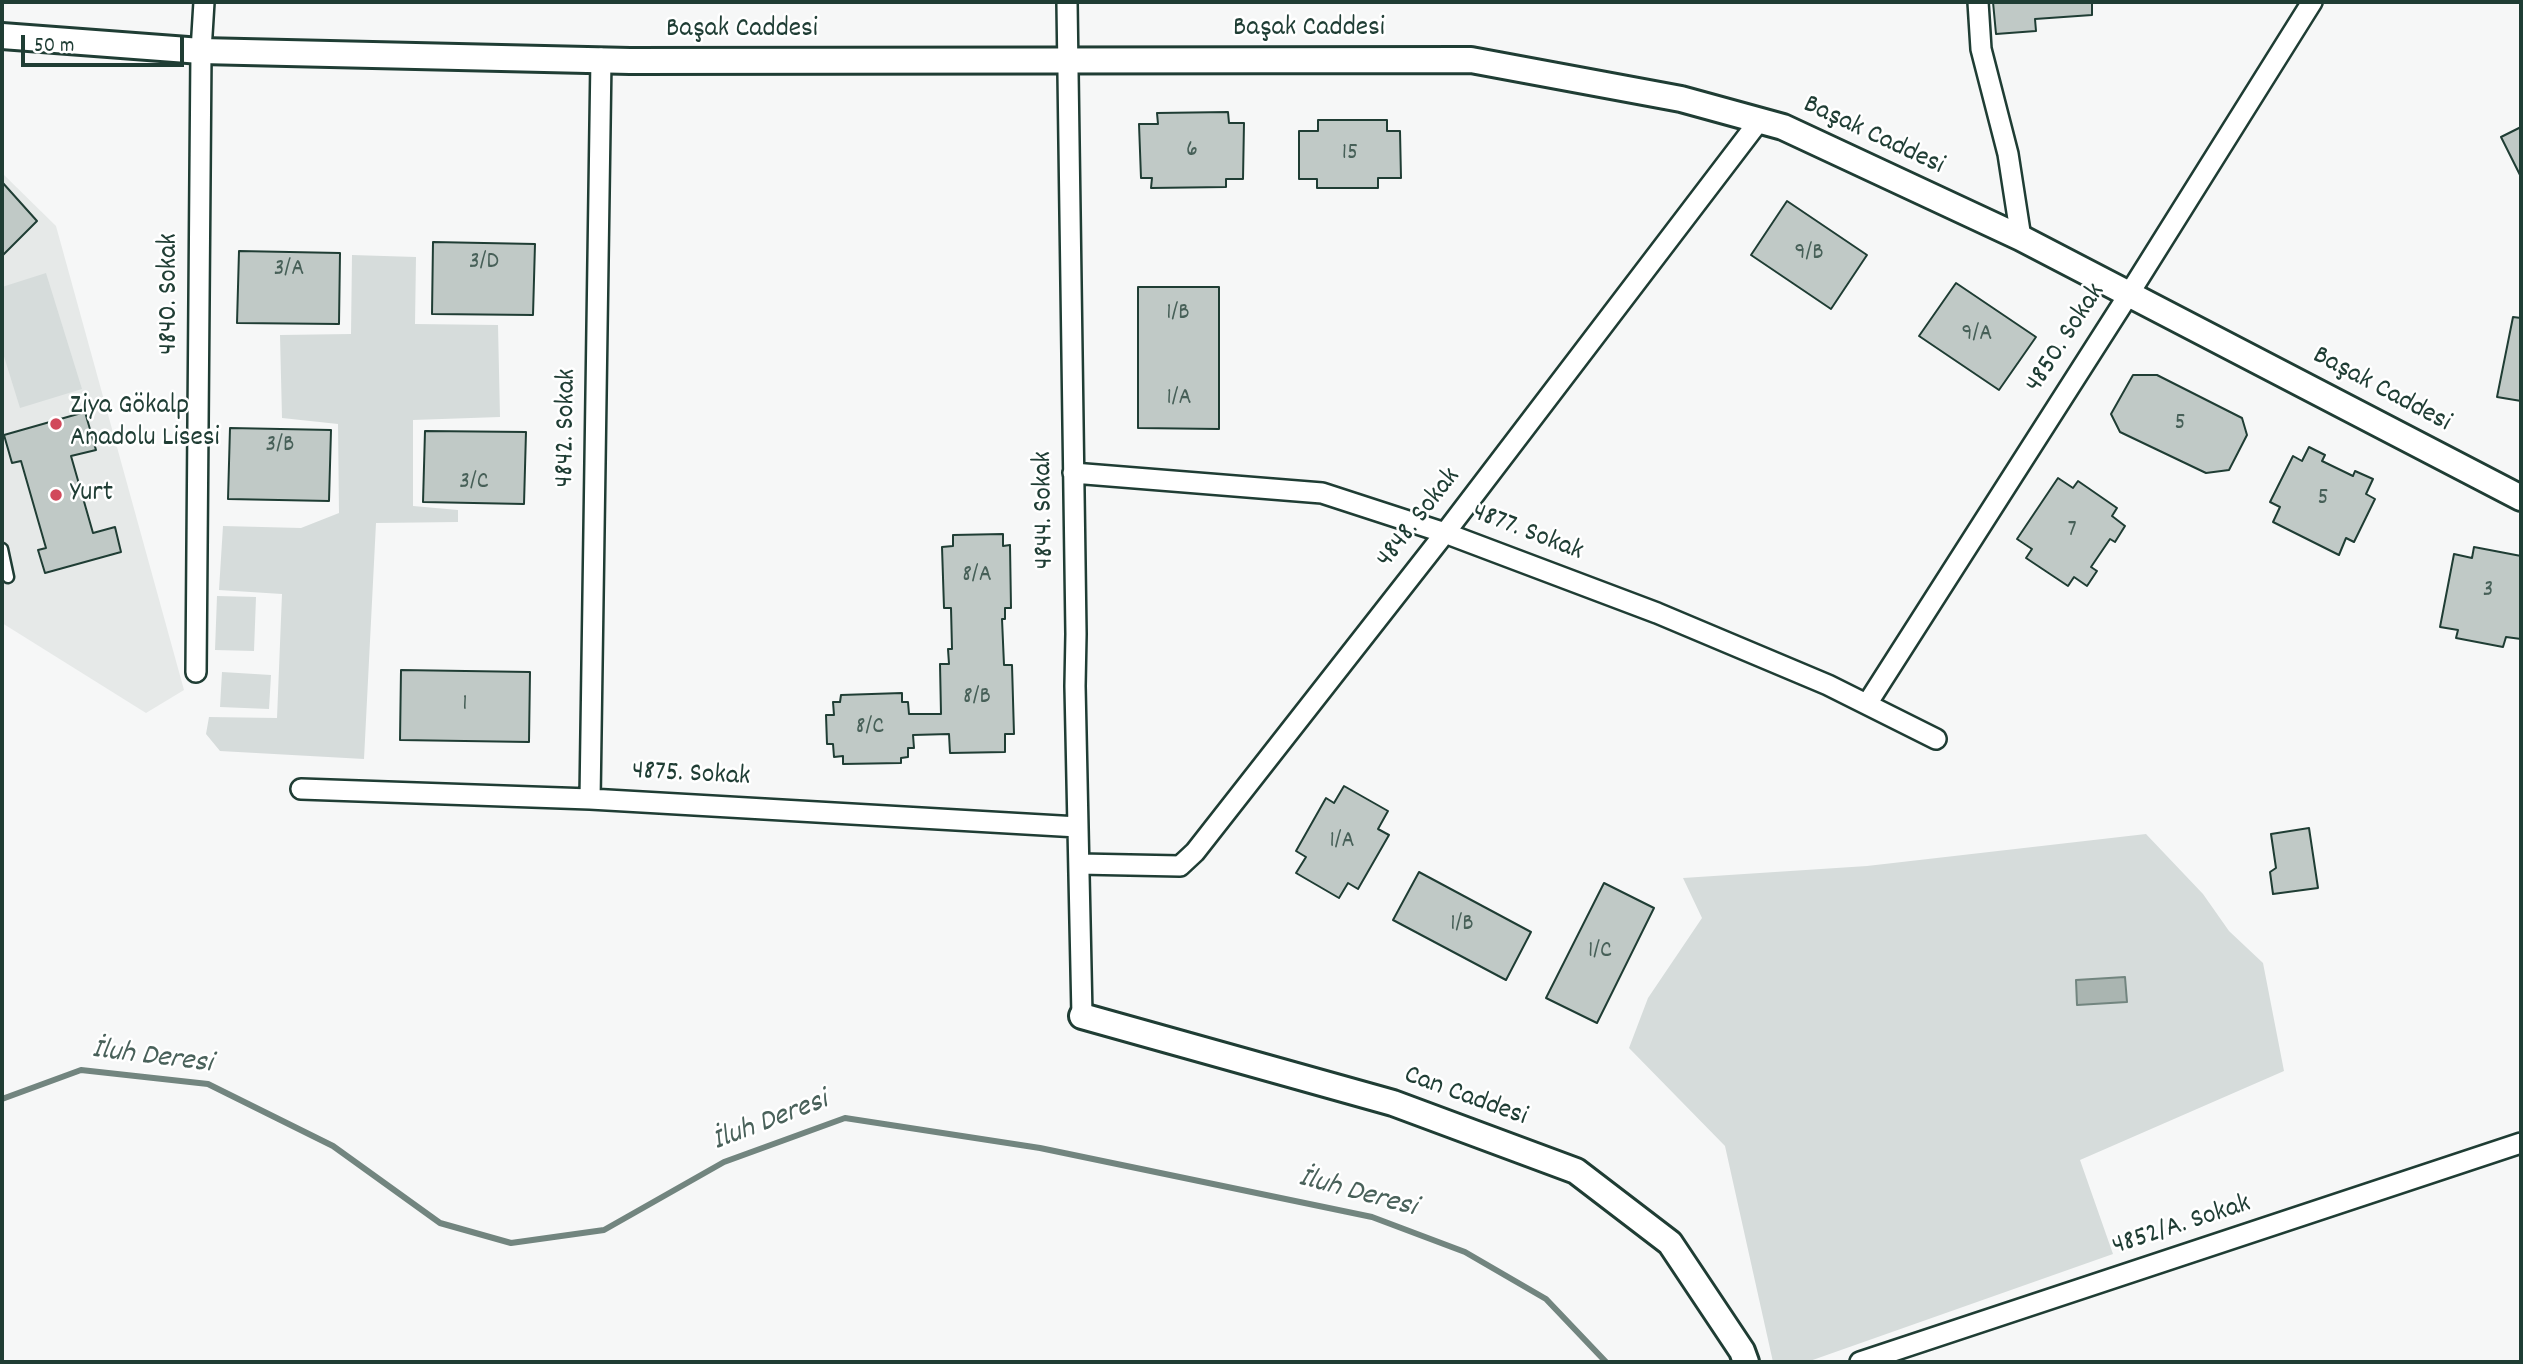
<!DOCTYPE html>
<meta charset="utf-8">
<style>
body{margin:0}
#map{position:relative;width:2523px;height:1364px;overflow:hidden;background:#f6f7f7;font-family:Dekko,sans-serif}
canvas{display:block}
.frame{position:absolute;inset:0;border:4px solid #1f3d34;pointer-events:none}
.scale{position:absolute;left:21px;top:35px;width:163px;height:32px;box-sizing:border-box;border:4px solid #1f3d34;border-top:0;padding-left:9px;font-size:21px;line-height:24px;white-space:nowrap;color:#1f3d34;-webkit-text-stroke:5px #fff;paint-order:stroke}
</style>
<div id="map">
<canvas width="2523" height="1364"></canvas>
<div class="frame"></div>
<div class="scale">50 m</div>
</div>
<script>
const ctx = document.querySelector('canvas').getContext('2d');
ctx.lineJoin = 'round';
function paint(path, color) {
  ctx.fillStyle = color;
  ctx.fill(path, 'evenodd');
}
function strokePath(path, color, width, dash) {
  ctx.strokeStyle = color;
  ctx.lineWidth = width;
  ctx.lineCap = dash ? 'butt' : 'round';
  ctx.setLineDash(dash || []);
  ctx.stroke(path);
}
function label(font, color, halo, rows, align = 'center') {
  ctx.font = font + ' Dekko,sans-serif';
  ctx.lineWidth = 5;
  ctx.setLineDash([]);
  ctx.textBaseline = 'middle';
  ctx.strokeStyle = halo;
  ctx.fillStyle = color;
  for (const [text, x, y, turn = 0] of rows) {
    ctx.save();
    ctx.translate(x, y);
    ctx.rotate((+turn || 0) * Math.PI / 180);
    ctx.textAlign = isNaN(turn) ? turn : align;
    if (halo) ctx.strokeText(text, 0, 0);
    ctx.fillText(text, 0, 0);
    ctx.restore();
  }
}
paint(new Path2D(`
 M 2,173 L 56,226 L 184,690 L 146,713 L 2,623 Z`), '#e6e9e8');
paint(new Path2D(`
 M 352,255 L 416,257 L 415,324 L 498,325 L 500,417 L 413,420 L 413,506 L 458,510 L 458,522 L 376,523 L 364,759 L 220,751 L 206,734 L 209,717 L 277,718 L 282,594 L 219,590 L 223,526 L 301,528 L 339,513 L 338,424 L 282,418 L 280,335 L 351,334 Z
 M 46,273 L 82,389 L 20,408 L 2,350 L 2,287 Z
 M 217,596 L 256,597 L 254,651 L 215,650 Z
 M 222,672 L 271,675 L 269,709 L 220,707 Z
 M 2146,834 L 2203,894 L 2229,931 L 2263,963 L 2284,1071 L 2080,1160 L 2113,1254 L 1807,1362 L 1773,1362 L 1725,1146 L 1629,1048 L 1648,998 L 1702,918 L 1683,878 L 1867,866 Z`), '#d6dcdb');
const water = new Path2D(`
 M 2125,977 L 2127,1002 L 2077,1005 L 2076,980 Z`);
paint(water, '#aab5b1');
strokePath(water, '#72857f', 2);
strokePath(new Path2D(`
 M 2,1099 L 81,1070 L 208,1084 L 333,1146 L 440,1223 L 511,1243 L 604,1230 L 724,1162 L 845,1118 L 1040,1148 L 1372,1217 L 1465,1252 L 1546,1299 L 1606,1362`), '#72857f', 6);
const building = new Path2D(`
 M 1993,2 L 2092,2 L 2092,15 L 2035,19 L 2036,31 L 1996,34 Z
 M 1228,112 L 1229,123 L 1244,123 L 1243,179 L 1226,179 L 1226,187 L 1151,188 L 1152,178 L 1141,178 L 1139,124 L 1158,124 L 1157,113 Z
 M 1318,120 L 1387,120 L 1387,131 L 1400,131 L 1401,178 L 1378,178 L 1378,188 L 1317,188 L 1317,179 L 1299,179 L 1299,131 L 1318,131 Z
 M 2521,127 L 2521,177 L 2501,137 Z
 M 2,182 L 37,221 L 2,256 Z
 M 1787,201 L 1867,255 L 1831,309 L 1751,255 Z
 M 433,242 L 535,244 L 533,315 L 432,314 Z
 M 239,251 L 340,253 L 339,324 L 237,323 Z
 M 1956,283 L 2036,337 L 1999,390 L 1919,336 Z
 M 1138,287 L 1219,287 L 1219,429 L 1138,428 Z
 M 2513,317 L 2521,318 L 2521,401 L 2497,397 Z
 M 2133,375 L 2157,375 L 2242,418 L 2247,435 L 2229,470 L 2206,473 L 2120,432 L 2111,414 Z
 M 85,412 L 96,450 L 71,456 L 93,533 L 115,527 L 121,552 L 45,573 L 38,550 L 46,548 L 21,461 L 12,463 L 4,435 Z
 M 230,428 L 331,430 L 329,501 L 228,499 Z
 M 425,431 L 526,432 L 524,504 L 423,502 Z
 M 2309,447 L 2325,455 L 2322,461 L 2353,476 L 2355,471 L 2373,479 L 2366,494 L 2375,499 L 2354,542 L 2346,538 L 2339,555 L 2273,522 L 2280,507 L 2270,502 L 2293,456 L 2302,461 Z
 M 2058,478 L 2073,488 L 2078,481 L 2117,508 L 2112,516 L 2125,526 L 2115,542 L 2110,539 L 2091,567 L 2097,571 L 2087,586 L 2074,577 L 2068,586 L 2026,558 L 2032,549 L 2017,539 Z
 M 1003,534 L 1003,546 L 1010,545 L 1011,608 L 1005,608 L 1005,619 L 1002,619 L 1004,665 L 1012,665 L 1014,734 L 1005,734 L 1005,752 L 950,753 L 949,734 L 913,735 L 914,748 L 908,748 L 908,757 L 901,758 L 901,763 L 843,764 L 843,756 L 834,757 L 833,744 L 827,744 L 826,715 L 834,715 L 833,702 L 840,702 L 841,695 L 902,693 L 902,702 L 908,702 L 909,714 L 941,714 L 940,664 L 949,664 L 948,649 L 952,649 L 951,608 L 944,608 L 942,547 L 953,546 L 953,535 Z
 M 2474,547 L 2521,556 L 2521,639 L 2506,637 L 2503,647 L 2456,638 L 2458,630 L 2440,627 L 2454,554 L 2472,558 Z
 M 401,670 L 530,672 L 529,742 L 400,740 Z
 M 1344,786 L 1388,811 L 1378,829 L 1389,835 L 1358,889 L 1348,883 L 1339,898 L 1296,873 L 1306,857 L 1296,851 L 1326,798 L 1334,803 Z
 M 2309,828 L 2318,888 L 2273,894 L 2270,872 L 2276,868 L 2271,834 Z
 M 1419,872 L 1531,932 L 1506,980 L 1393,920 Z
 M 1604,883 L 1654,908 L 1597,1023 L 1546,998 Z`);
paint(building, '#c0c9c6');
strokePath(building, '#1f3d34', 2);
const service = new Path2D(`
 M 2,549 L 8,577`);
const minor = new Path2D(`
 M 1067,2 L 1076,634 L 1075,686 L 1082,1016
 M 1978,2 L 1981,49 L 2008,154 L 2021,238
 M 1073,473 L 1322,493 L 1445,533 L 1657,613 L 1828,685 L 1936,739
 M 196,672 L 201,51 L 204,2
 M 1867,704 L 2129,294 L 2312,2
 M 301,789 L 590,799 L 1078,827
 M 590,799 L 601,58
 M 1079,864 L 1180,866 L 1195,852 L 1445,533 L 1759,121
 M 1860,1362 L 2521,1143`);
const tertiary = new Path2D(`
 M 2,36 L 201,51 L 630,61 L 1471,60 L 1681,99 L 1783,127 L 2021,238 L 2521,498
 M 1082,1016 L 1393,1103 L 1576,1171 L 1670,1243 L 1742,1351 L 1746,1362`);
strokePath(service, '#1f3d34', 15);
strokePath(minor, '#1f3d34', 24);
strokePath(tertiary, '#1f3d34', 30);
strokePath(service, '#fff', 10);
strokePath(minor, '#fff', 19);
strokePath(tertiary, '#fff', 24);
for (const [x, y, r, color] of [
 [56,424,7,"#d1495b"],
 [56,495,7,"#d1495b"]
]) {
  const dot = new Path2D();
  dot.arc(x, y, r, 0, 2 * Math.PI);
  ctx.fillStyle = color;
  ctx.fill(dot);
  strokePath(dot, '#fff', 2.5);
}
label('24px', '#476058', null, [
 ["6",1192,152],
 ["15",1350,155],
 ["9/B",1809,255],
 ["3/D",484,264],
 ["3/A",289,271],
 ["1/B",1178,315],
 ["9/A",1977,336],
 ["1/A",1179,400],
 ["5",2180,425],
 ["3/B",280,447],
 ["3/C",474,484],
 ["5",2323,500],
 ["7",2072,532],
 ["8/A",977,577],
 ["3",2488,592],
 ["8/B",977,699],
 ["1",465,706],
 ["8/C",870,729],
 ["1/A",1342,843],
 ["1/B",1462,926],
 ["1/C",1600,953]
]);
label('28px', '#1f3d34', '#fff', [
 ["Başak Caddesi",1309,30],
 ["Başak Caddesi",742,31],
 ["Başak Caddesi",1873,137,25],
 ["4840. Sokak",171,294,-90],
 ["4850. Sokak",2067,339,-57],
 ["Başak Caddesi",2381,391,28],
 ["4842. Sokak",568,428,-89],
 ["4844. Sokak",1046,510,-91],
 ["4848. Sokak",1420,519,-52],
 ["4877. Sokak",1527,534,21],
 ["4875. Sokak",691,776,3],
 ["Can Caddesi",1465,1098,20],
 ["4852/A. Sokak",2182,1227,-18]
]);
label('28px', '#1f3d34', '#fff', [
 ["Ziya Gökalp",70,408],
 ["Anadolu Lisesi",70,440],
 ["Yurt",70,495]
], 'left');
label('italic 30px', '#49615a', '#fff', [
 ["İluh Deresi",152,1059,7],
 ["İluh Deresi",771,1123,-21],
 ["İluh Deresi",1357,1195,15]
]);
</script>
